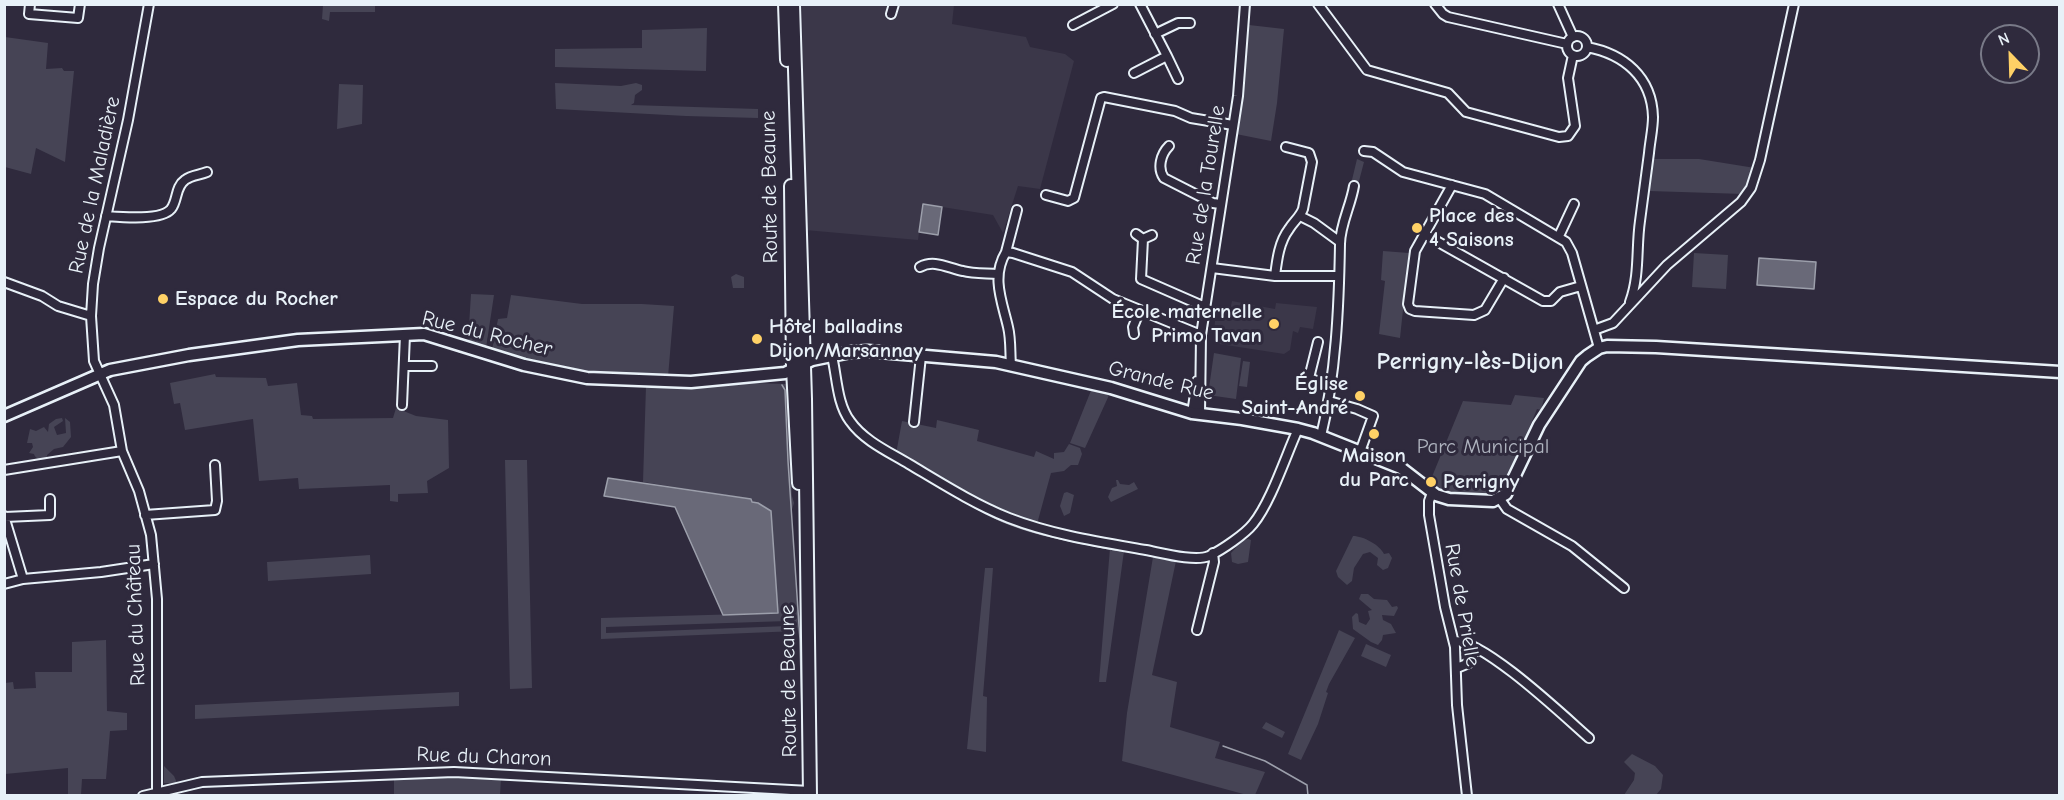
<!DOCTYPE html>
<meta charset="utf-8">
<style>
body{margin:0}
#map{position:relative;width:2064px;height:800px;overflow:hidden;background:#2f2a3d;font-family:"Comic Neue",sans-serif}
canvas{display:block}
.frame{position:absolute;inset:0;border:6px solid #e8f1f8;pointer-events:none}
.north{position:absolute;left:1980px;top:24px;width:60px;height:60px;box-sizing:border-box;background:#2f2a3d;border:2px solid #797a88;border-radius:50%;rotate:337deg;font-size:16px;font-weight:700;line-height:24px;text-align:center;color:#e8f1f8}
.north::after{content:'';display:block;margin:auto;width:21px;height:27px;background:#ffd166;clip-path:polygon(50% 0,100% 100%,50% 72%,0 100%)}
</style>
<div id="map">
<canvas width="2064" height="800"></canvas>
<div class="frame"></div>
<div class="north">N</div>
</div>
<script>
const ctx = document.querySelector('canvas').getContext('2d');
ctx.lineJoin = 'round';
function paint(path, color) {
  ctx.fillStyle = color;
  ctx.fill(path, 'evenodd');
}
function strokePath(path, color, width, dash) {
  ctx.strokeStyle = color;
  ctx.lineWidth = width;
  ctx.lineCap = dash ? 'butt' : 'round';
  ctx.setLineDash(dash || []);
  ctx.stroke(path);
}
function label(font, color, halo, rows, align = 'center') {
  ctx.font = font + ' "Comic Neue",sans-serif';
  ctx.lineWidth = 6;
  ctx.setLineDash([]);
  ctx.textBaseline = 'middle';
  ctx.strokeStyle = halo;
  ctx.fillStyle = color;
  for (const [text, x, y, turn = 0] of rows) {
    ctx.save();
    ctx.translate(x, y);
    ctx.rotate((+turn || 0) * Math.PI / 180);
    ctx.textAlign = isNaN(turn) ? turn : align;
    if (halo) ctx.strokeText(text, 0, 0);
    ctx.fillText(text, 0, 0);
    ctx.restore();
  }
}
paint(new Path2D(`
 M 802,5 L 954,5 L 952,24 L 1026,37 L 1030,47 L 1065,54 L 1074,61 L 1040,189 L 1018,186 L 1003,233 L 993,215 L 923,204 L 918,240 L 805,230 Z
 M 1232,301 L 1275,309 L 1276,303 L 1317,307 L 1313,329 L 1300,327 L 1298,333 L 1293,331 L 1290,350 L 1284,354 L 1213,343 L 1215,321 L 1223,321 L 1225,310 L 1230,310 Z`), '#3b3749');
paint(new Path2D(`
 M 323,5 L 375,5 L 375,12 L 330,12 L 329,21 L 322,19 Z
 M 1249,25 L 1284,29 L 1277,103 L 1271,141 L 1236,134 L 1242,94 Z
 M 707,28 L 706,71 L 555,67 L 555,49 L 642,48 L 642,30 Z
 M 5,37 L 48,43 L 46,69 L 62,68 L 64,71 L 74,71 L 65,162 L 36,148 L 31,174 L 5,167 Z
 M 555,83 L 621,86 L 636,83 L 642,85 L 642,90 L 635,95 L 634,103 L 631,105 L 758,109 L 758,118 L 686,116 L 556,109 Z
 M 339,84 L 363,85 L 362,124 L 337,129 Z
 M 1357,159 L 1364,162 L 1358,185 L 1351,184 Z
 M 1653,159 L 1699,159 L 1755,168 L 1744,194 L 1649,191 Z
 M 1383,251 L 1409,253 L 1400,338 L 1379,334 L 1385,281 L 1381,280 Z
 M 1694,253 L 1728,255 L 1726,289 L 1692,287 Z
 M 736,274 L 744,277 L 744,288 L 733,288 L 731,277 Z
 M 471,294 L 494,295 L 486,348 L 468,342 Z
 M 511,295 L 582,304 L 642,304 L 674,306 L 668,377 L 574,371 L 492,350 L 498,319 L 507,318 Z
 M 1214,353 L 1241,358 L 1236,399 L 1208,395 Z
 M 1243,361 L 1250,362 L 1247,387 L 1239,386 Z
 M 215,374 L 216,377 L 266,378 L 268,386 L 297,383 L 301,415 L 312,416 L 313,419 L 393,418 L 396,408 L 416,416 L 448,420 L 449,468 L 427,481 L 428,493 L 398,494 L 398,502 L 390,501 L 390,485 L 299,489 L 298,478 L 259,481 L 253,419 L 185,430 L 180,403 L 174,404 L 170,383 Z
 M 755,383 L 786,384 L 792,496 L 794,503 L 791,513 L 798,612 L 801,619 L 797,631 L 601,639 L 601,618 L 778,613 L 751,499 L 643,482 L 646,386 L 681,387 ZM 788,621 L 788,626 L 606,633 L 606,627 Z
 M 1092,388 L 1110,393 L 1085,448 L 1070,443 Z
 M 1515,395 L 1544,398 L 1541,410 L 1537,409 L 1503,491 C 1481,502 1464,498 1441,490 C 1436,488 1434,485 1429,484 L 1463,401 L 1511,405 Z
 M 62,418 L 63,421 L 54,427 L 57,435 L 66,433 L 65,418 L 70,422 L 71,437 L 63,447 L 54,449 L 47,455 L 47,460 C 43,461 35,459 34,454 L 29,453 L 33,447 L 32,443 L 27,443 L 30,429 L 36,431 L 44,427 L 48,432 L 49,424 L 56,419 Z
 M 937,420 L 979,430 L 977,441 L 1034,457 L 1036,451 L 1054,459 L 1054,453 L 1064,452 L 1069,444 L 1080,448 L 1082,454 L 1078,465 L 1071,465 L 1064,471 L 1051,473 L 1037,524 L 979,502 L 896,454 L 902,421 L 936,428 Z
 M 505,460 L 527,460 L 532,688 L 510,689 Z
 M 1116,480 L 1118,480 L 1120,484 L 1129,485 L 1134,482 L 1138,489 L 1111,502 L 1108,497 L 1112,488 L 1117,486 Z
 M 1067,492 L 1074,495 L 1070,513 L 1064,516 L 1060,506 L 1064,493 Z
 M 1353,536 C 1363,536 1380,545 1384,554 L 1389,553 L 1392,558 L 1388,568 L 1383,570 L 1377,565 L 1378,558 L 1370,552 L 1363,554 L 1354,568 L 1352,581 L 1347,585 L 1338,577 L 1336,571 Z
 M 1248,539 L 1251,540 L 1248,562 L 1238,564 L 1232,562 L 1231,553 L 1243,540 Z
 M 1110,548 L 1124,551 L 1106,682 L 1099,682 Z
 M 370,555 L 371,574 L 268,581 L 267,562 Z
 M 1153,557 L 1176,561 L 1152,675 L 1177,682 L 1170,727 L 1220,742 L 1215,758 L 1265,772 L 1255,795 L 1247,795 L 1122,761 L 1127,713 Z
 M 985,568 L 993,568 L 983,696 L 987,697 L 986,752 L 967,749 Z
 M 1361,594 L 1368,594 L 1374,599 L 1387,600 L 1392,607 L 1397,606 L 1398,608 L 1394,616 L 1382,615 L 1383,620 L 1391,624 L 1396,633 L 1383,635 L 1382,640 L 1378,645 L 1371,642 L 1353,629 L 1352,617 L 1356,613 L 1358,614 L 1359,622 L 1366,625 L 1370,619 L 1368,611 L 1372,610 L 1359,599 Z
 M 1339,630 L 1355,638 L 1329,684 L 1326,692 L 1328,693 L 1318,724 L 1301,760 L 1288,754 Z
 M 106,640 L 107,711 L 127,713 L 127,730 L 110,731 L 106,779 L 82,779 L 81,795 L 68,796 L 68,768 L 5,774 L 5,683 L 13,682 L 14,689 L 36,688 L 35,672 L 72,672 L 72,642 Z
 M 1366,644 L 1391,655 L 1386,667 L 1361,656 Z
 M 459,692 L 459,706 L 195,719 L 195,705 Z
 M 1266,722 L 1285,732 L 1282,738 L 1262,728 Z
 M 1632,754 L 1655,766 L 1663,775 L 1661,789 L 1656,795 L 1624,795 L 1634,780 L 1635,773 L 1624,762 Z
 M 164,766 L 174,776 L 177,783 L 164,783 Z
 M 480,776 L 501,778 L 500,795 L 394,795 L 394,778 Z`), '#464455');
const water = new Path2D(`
 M 923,204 L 942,207 L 938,235 L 919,232 Z
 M 1759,258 L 1816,262 L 1814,289 L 1757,285 Z
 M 608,478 L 751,499 L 752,502 L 758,503 L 771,511 L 778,613 L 723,615 L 675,507 L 604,496 Z`);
paint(water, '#696978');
strokePath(water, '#9c9fab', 1.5);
strokePath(new Path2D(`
 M 782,385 L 785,390 L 788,461 L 800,640 L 803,752
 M 963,500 C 1008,532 1064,540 1116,550
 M 1223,746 L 1265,761 L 1307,785 L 1308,796`), '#9c9fab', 1.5);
const minor = new Path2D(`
 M 30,4 L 29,14 L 78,18 L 80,4
 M 149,4 L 128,120 L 99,248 L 93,284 L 91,316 L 94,361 L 114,405 L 122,451 L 139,491 L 151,535 L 157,599 L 157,796
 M 1140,4 L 1167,56
 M 1318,4 L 1367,70 L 1448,93 L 1466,112 L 1559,137 L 1568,136 L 1575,126 L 1568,78 L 1573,55
 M 1435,4 L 1443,14 L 1448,17 L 1567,44
 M 1558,4 L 1573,37
 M 891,14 L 894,4
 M 1073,25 L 1113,4
 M 1155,34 L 1178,23 L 1190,23
 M1567 46a10 10 0 1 1 20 0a10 10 0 1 1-20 0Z
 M 1587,47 C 1624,54 1652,77 1653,117 C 1653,129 1650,141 1649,153 C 1646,175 1643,198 1640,221 C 1636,248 1640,275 1630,302
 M 1134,73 L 1167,56 L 1178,79
 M 1169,146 C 1161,154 1157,168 1164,178 L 1213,203 L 1220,204
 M 1364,151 L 1373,152 L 1403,172 L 1485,194 L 1566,242 L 1572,253 L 1599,348
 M 1452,185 L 1415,251 L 1408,304 L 1410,309 L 1415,311 L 1474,315 L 1485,310 L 1504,278
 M 1046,195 L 1068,201 L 1074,198 L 1101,98 L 1104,97 L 1175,111 L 1191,118 L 1233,125
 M 1017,210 L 1006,252 L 1013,253 L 1072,272 L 1113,299 L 1201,335
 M 106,216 C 120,217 161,221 171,209 C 178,200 175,187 185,180 C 191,175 200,175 207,172
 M 1300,216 L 1314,223 L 1340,242
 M 1136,234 L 1143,239 L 1141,279 L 1205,307
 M 1424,234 L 1543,301 L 1551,301 L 1560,292 L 1581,286
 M 1559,236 L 1574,204
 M 1143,239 L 1152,235
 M 1006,252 C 991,277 1002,301 1008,327 C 1011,339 1010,353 1011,365
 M 920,267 C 934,259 948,268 963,271 C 974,274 987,273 998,274
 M 1212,268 L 1275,276 L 1339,276
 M 1275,276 C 1277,260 1279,242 1289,229 C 1294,221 1300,217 1303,209 L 1312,162 L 1309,153 L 1286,147
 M 4,282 L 42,296 L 58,306 L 91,316
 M 1594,330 L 1613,323 L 1667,265 L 1741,202 L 1751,188 L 1760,160 L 1794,4
 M 1134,334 L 1133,327 L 1140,310
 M 1318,342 L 1309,378 L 1330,386
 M 832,356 C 837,377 837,404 850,421 C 864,441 889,452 909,464 C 941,483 974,504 1009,518 C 1053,535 1100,542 1146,550 C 1162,553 1195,562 1209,556 C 1222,550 1245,534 1253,524 C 1271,502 1286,455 1298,429
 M 404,366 L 432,366
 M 1329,401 L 1357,409 L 1373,416 L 1360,452
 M 402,405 L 405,335
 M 1192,413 L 1197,381
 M 1200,414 L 1201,335 L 1238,96 L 1245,4
 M 914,422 L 921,356
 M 1321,436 C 1336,375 1339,306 1340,244 C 1340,225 1351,205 1354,186
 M 4,470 L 122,451
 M 1432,493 L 1429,501 L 1429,515 L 1445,607 L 1455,647 L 1457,705 L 1467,796
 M 1500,499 L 1507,509 L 1572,546 L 1624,588
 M 145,515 L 215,510 L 217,501 L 215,465
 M 4,516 L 23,579
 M 5,517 L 50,515 L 50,499
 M 4,584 L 23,579 L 101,572 L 154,564
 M 1197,630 L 1214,562 L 1213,553
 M 1454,641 C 1483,639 1565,717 1589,738
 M 1457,668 L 1469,663 L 1475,649
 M 143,796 L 202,782 L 454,772 L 810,791`);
const secondary = new Path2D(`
 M 4,416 L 110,370 L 189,355 L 298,340 L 424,334 L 524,365 L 587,378 L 691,382 L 785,373 L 812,360 L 851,352 L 868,351 L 996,362 L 1111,388 L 1192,413 L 1242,419 L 1298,429 L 1313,433 L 1401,468 L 1436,495 L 1449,499 L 1493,501 L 1506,494 L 1539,425 L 1581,361 L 1587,356 L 1599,348 L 1607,346 L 1656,347 L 2060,372`);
const primary = new Path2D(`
 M 785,4 L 787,60
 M 793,4 L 805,399 L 810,796
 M 791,186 L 793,369 L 799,483`);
strokePath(minor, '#e8f1f8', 12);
strokePath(secondary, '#e8f1f8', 15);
strokePath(primary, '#e8f1f8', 16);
strokePath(minor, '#2f2a3d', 8);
strokePath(secondary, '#2f2a3d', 10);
strokePath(primary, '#2f2a3d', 12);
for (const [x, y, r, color] of [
 [1417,228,6,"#ffd166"],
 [163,299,6,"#ffd166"],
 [1274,324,6,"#ffd166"],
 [757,339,6,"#ffd166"],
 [1360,396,6,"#ffd166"],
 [1374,434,6,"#ffd166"],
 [1431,482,6,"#ffd166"]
]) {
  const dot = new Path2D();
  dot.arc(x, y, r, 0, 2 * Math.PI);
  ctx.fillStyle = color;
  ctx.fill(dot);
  strokePath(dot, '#2f2a3d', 2);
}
label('21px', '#e8f1f8', '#2f2a3d', [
 ["Rue de la Maladière",95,185,-78],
 ["Rue de la Tourelle",1206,185,-81],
 ["Route de Beaune",770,187,-91],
 ["Rue du Rocher",487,334,14],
 ["Grande Rue",1161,381,14],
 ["Rue de Prielle",1462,605,80],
 ["Rue du Château",136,615,-92],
 ["Route de Beaune",789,681,-91],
 ["Rue du Charon",484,757,2]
]);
label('bold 21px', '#e8f1f8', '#2f2a3d', [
 ["Place des",1429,216],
 ["4 Saisons",1429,240],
 ["Espace du Rocher",175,299],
 ["École maternelle",1262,312,"right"],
 ["Primo Tavan",1262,336,"right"],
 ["Hôtel balladins",769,327],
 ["Dijon/Marsannay",769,351],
 ["Église",1348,384,"right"],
 ["Saint-André",1348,408,"right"],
 ["Maison",1374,456,"center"],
 ["du Parc",1374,480,"center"],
 ["Perrigny",1443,482]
], 'left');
label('21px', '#afb4bf', '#2f2a3d', [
 ["Parc Municipal",1483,447]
]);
label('bold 24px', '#e8f1f8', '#2f2a3d', [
 ["Perrigny-lès-Dijon",1470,362]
]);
</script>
